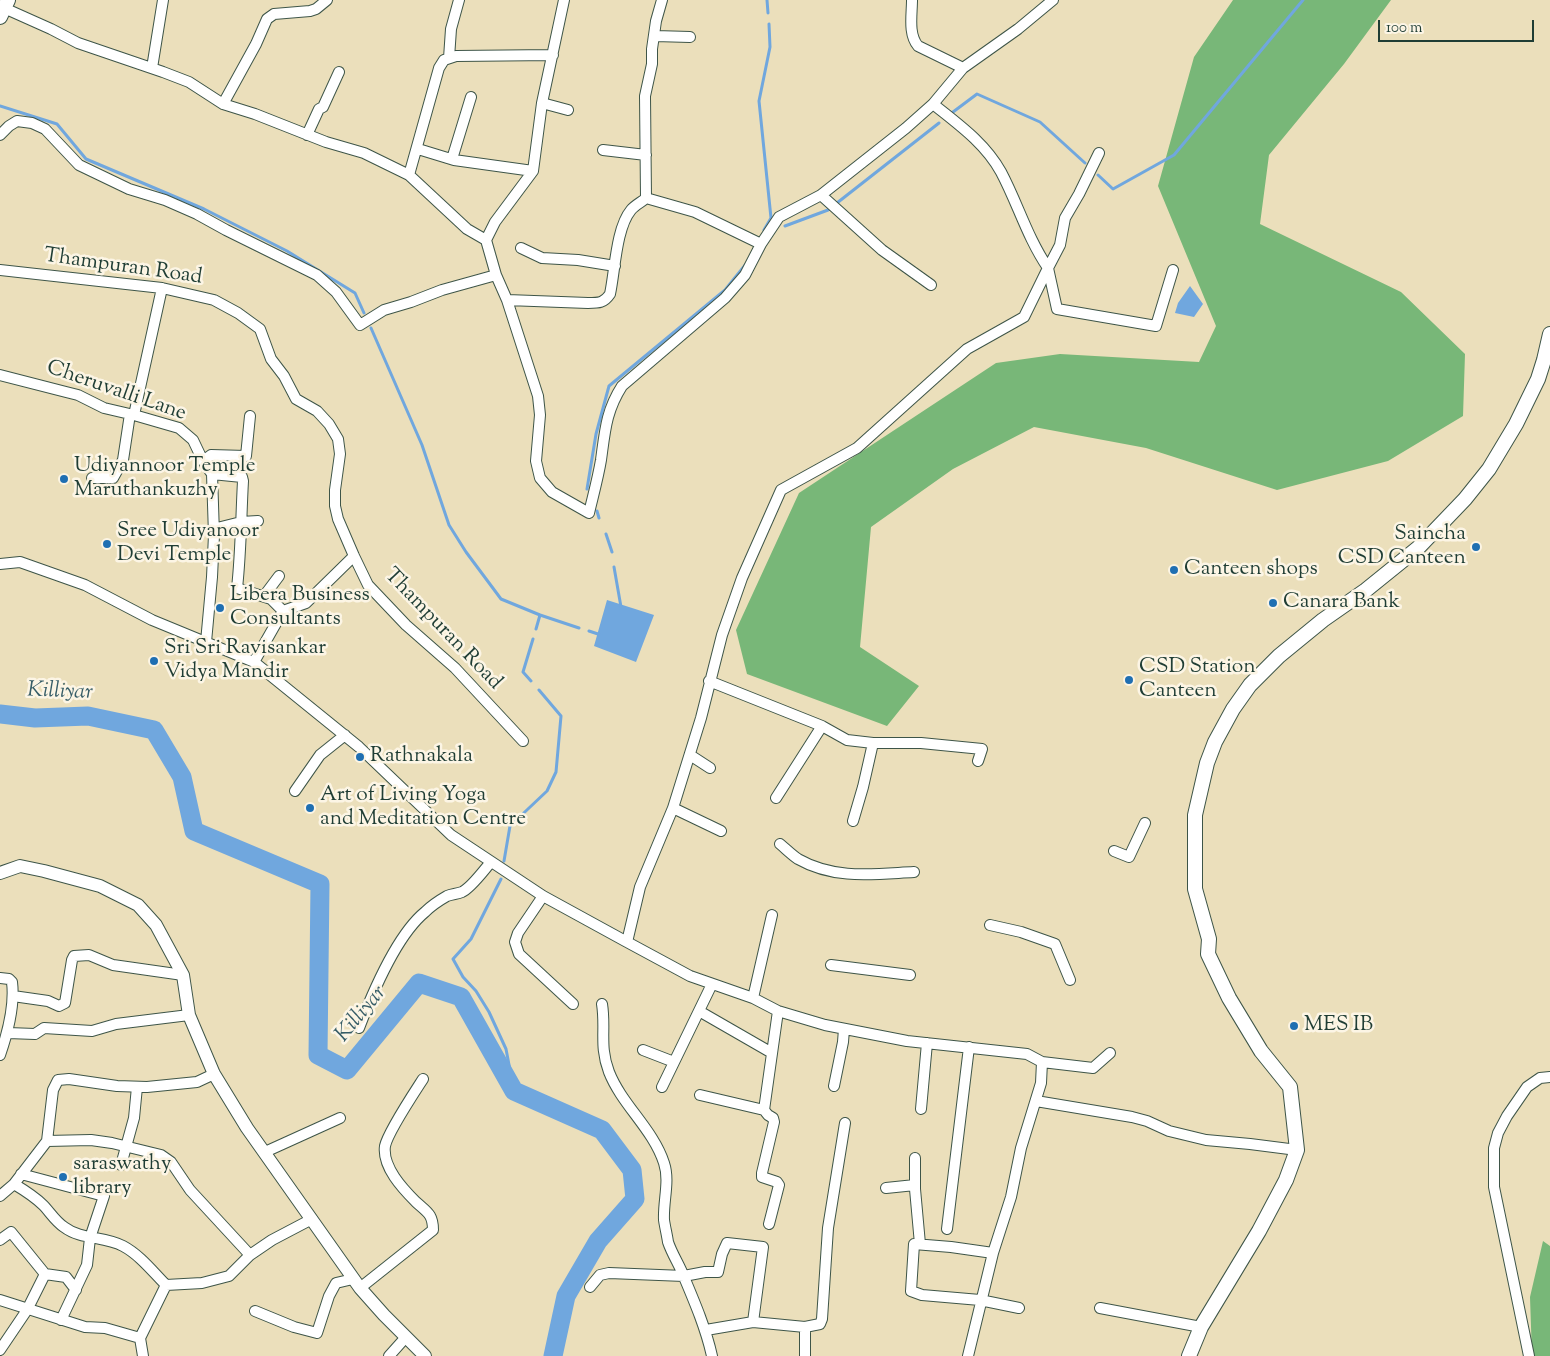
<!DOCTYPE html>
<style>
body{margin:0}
#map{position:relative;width:1550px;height:1356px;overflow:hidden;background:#ebdfbb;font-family:"Sorts Mill Goudy",serif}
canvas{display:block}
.scale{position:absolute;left:1378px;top:20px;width:156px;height:22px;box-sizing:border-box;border:2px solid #1f3d34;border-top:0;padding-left:6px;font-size:15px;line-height:18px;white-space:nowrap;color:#1f3d34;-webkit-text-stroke:4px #fcf5e5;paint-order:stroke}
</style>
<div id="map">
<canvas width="1550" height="1356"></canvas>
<div class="scale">100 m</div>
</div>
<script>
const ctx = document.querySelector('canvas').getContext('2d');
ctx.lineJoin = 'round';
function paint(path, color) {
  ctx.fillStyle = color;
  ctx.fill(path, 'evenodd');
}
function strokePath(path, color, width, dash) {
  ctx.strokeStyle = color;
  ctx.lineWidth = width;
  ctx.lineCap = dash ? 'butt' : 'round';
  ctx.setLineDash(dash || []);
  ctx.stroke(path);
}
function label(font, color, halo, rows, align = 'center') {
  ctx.font = font + ' "Sorts Mill Goudy",serif';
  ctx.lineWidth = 5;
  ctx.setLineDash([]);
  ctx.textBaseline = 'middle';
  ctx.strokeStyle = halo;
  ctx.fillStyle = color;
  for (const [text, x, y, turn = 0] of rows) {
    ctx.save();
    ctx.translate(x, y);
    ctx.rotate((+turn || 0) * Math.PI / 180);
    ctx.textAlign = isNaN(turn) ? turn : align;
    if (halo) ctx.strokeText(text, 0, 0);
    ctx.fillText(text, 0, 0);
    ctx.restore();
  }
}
paint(new Path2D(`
 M 1233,0 L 1391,0 L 1344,64 L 1269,155 L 1260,224 L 1401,292 L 1465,354 L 1463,416 L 1388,461 L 1277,490 L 1146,448 L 1034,427 L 953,469 L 871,527 L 860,647 L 919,686 L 887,726 L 747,674 L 736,630 L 799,493 L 996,363 L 1060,354 L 1199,362 L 1216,326 L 1158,186 L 1194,57 Z
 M 1543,1241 L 1550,1246 L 1550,1356 L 1532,1356 L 1530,1297 Z`), '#78b778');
paint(new Path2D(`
 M 1190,286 L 1203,304 L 1194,317 L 1175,313 L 1178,303 Z
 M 607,600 L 654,615 L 636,662 L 594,646 Z`), '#70a7de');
strokePath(new Path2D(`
 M 767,0 L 768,13
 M 0,106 L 57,124 L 86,159 L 204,209 L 287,251 L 355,293 L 364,313
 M 953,112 L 977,94 L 1040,122 L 1085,163
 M 1098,175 L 1113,189 L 1174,155 L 1303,0
 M 785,226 L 828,210 L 939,123
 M 764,230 L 771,218 L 759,101 L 770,47 L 769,24
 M 371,328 L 422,445 L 449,525 L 466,552 L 501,599 L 540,615 L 536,629
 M 587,489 L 596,434 L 609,386 L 725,290 L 746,264
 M 597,511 L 599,518
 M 606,534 L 612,552
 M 614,567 L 621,607
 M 540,615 L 579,628
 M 589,631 L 601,635
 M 531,681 L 523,672 L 533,639
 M 504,861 L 510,826 L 547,791 L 556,772 L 561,716 L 539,690
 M 501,879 L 471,939 L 453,959 L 463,977 L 476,991 L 489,1012 L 506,1049 L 514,1091`), '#70a7de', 3);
strokePath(new Path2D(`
 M 0,714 L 35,718 L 88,716 L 154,730 L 182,777 L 194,831 L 320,884 L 318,1055 L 347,1070 L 419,983 L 461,997 L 514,1091 L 602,1130 L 632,1170 L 635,1199 L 598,1241 L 566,1296 L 553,1356`), '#70a7de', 19);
const minor = new Path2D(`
 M 564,0 L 542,103 L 533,171 L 495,222 L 486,240 L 496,275 L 507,300 L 538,396 L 540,415 L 536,461 L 540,478 L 552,492 L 589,513 C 593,496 598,478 601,460 C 605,431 606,411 622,386 L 725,298 L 745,275 L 761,244
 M 662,0 L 656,21 L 652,49 L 652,64 L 645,96 L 646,198 L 695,212 L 761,244 L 779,217 L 821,195 L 906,128 L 933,104 L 963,68 L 1018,29 L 1053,0
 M 912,0 C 912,15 908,34 918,46 L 963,68
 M 4,8 L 51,29 L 78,43 L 163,72 L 189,82 L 223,104 L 255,114 L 326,142 L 364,153 L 409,175 L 467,229 L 486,240
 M 655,36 L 690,37
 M 449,58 L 451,29 L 459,0
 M 152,68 L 163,0
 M 542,103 L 568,110
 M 223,104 L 256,44 L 267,19 L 274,14 L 310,11 L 316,9 L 327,0
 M 933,104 C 958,124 985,143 1001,172 C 1018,204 1027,237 1048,268 L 1060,245 L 1065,218 L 1079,194 L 1099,153
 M 0,135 L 9,126 L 17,121 L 32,123 L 45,129 L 79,165 L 129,189 L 165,200 L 197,214 L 226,230 L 317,275 L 336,292 L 360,325 L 384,310 L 411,302 L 442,290 L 496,275
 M 307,135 L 319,109 L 323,107 L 339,72
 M 418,149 L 454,160 L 533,171
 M 603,150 L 646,155
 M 452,159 L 471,97
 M 409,175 L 439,68 L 444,60 L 456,56 L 553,55
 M 821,195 L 882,250 L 931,285
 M 521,248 L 542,258 L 578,260 L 615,266
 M 1048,268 L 1057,309 L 1156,326 L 1173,270
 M 0,270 L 162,288 L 214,300 L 238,313 L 260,329 L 271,359 L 284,376 L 296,399 L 317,411 L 329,424 L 338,439 L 340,454 L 335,490 L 335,506 L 338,519 L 354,556 L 368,585 L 406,625 L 455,668 L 523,741
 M 507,300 L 588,303 C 599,303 604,303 610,294 C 615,271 616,228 631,210 C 635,205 642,202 646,198
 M 0,375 L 66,392 L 78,395 L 104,408 L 134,415 L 179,428 L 193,440 L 203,461 L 212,474 L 214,535 L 212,577 L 206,642
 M 134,415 L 162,288
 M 203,461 L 211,455 L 246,456 L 250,416
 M 212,474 L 242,477 L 243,481 C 241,517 241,553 237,588 L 271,599 L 283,611
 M 92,478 L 113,478 L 123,460 L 130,414
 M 213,529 L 241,522 L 258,521
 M 0,564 L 20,562 L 85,585 L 152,620 L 254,662 L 359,747 L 451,835 L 543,896 L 627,942
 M 264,596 L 279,576
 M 254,662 L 283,611 L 306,603 L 354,556
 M 709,681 L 822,726 L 776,798
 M 822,726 L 847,740 L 873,743 L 921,743 L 982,749 L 978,761
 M 690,755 L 710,768
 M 295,791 L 320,755 L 345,735
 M 673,808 L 721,831
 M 853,821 L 863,787 L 873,743
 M 780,844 C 786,849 792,855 798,859 C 835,880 874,874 914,872
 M 1114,851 L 1129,857 L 1145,823
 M 543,896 L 518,933 L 515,942 L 519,954 L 573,1004
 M 990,925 L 1021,932 L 1055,944 L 1070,980
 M 831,965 L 910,975
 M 0,978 L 9,979 L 12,982 C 15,1006 8,1032 0,1055
 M 13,996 L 48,1001 L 59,1006 L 65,1003 L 72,960 L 74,956 L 89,955 L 113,965 L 183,975
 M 753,998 L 772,915
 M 602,1004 C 606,1029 599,1046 609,1072 C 622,1105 653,1129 664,1163 C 670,1181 663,1201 664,1220 C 665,1227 667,1235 668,1242 C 672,1254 680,1266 684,1277 C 695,1303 706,1329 712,1356
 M 699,1011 L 772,1053
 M 359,1028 C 372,994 397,935 425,912 C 431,906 440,900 447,896 C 452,894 457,894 462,892 C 471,888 484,870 491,862
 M 8,1033 L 35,1034 L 44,1028 L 92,1031 L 116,1024 L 189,1015
 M 643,1050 L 674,1062
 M 1042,1062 L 1093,1068 L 1110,1053
 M 834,1086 L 843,1042 L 844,1029
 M 662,1087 L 712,984
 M 700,1095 L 764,1110
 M 1036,1101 L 1132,1117 L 1147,1121 L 1169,1131 L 1206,1140 L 1250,1144 L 1297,1150
 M 921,1109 L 927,1043
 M 47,1141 L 91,1140 L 112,1143 L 161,1155 L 171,1162 L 190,1190 L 250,1255
 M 265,1152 L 340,1118
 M 915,1158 L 915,1189 L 920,1244
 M 121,1165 L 134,1118 L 137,1087
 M 21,1174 L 104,1196 L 90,1238 L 87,1265 L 61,1320
 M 14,1184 C 24,1190 34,1196 43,1205 C 50,1212 55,1221 64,1227 C 81,1240 104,1236 123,1246 C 140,1255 153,1272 166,1285
 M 886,1188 L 915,1185
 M 0,1196 L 14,1184 L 47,1141 L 53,1090 L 58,1080 L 69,1079 L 117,1086 L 147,1087 L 197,1082 L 214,1074
 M 769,1224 L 779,1185 L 777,1182 L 762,1177 L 762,1173 L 774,1122 L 773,1118 L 768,1115 L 764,1110 L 778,1011
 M 947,1229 L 969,1047
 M 0,1240 L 11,1232 L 45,1274 L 66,1277 L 76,1290
 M 993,1253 L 951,1247 L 914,1244 L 911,1291 L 922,1295 L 980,1300 L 1019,1308
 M 590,1287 L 600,1275 L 609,1273 L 684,1276 L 705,1272 L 718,1272 L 722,1254 L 727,1243 L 763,1247 L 753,1322
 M 360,1288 L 433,1230 C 433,1214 427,1212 416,1202 C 403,1189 382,1167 385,1146 C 388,1132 414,1093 423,1079
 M 0,1300 L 85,1327 L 105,1328 L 140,1338
 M 1100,1308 L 1201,1327
 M 255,1311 L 294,1327 L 317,1333 L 329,1296 L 336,1283 L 353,1279
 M 706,1330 L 753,1322 L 805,1327
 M 0,1350 L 27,1310 L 45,1274
 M 143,1356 L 140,1338 L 166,1285 L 202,1283 L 229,1276 L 250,1255 L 272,1240 L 312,1219
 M 389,1356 L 406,1337
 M 805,1356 L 805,1327 L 820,1324 L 822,1319 L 828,1228 L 845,1123
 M 968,1356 L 993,1253 L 1011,1197 L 1021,1148 L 1041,1083 L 1042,1062 L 1027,1054 L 907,1041 L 825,1025 L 778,1011 L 753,998 L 690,976 L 627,942 L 640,887 L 673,808 L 701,718 L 722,635 L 742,578 L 781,490 L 857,448 L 967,349 L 1024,317 L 1048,268
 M 1529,1356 L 1494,1187 L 1494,1148 L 1498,1133 L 1507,1116 L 1527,1087 L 1540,1078 L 1550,1077`);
const tertiary = new Path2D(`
 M 0,873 L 20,866 L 44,871 L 100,886 L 138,905 L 156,925 L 183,975 L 189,1015 L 214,1074 L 247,1128 L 360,1288 L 384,1315 L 425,1356`);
const secondary = new Path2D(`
 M 0,17 L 8,0
 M 1189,1356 L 1201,1327 L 1259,1231 L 1286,1180 L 1297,1150 L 1290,1087 L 1261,1051 L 1229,998 L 1208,954 L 1209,939 L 1195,889 L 1195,815 L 1207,763 L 1215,742 L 1233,709 L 1250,685 L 1279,656 L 1323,620 L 1366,590 L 1418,548 L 1465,499 L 1489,469 L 1516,424 L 1538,379 L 1544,360 L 1550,334`);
strokePath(minor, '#3e5548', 12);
strokePath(tertiary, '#3e5548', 14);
strokePath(secondary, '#3e5548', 16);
strokePath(minor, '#fff', 10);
strokePath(tertiary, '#fff', 12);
strokePath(secondary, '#fff', 14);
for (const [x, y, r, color] of [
 [64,479,5,"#1f6fb2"],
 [107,544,5,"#1f6fb2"],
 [1476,547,5,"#1f6fb2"],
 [1174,570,5,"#1f6fb2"],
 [1273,603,5,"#1f6fb2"],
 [220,608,5,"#1f6fb2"],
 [154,661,5,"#1f6fb2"],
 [1129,680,5,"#1f6fb2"],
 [360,757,5,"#1f6fb2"],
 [310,808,5,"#1f6fb2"],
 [1294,1026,5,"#1f6fb2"],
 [63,1177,5,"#1f6fb2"]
]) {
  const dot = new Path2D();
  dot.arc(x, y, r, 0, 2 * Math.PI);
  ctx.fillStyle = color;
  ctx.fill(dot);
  strokePath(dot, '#fcf5e5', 2);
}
label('21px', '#1f3d34', '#fcf5e5', [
 ["Thampuran Road",123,268,8],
 ["Cheruvalli Lane",116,392,19],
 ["Thampuran Road",442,630,46]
]);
label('21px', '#1f3d34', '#fcf5e5', [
 ["Udiyannoor Temple",74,467],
 ["Maruthankuzhy",74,491],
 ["Sree Udiyanoor",117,532],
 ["Devi Temple",117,556],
 ["Saincha",1466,535,"right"],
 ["CSD Canteen",1466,559,"right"],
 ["Canteen shops",1184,570],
 ["Libera Business",230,596],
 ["Consultants",230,620],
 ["Canara Bank",1283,603],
 ["Sri Sri Ravisankar",164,649],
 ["Vidya Mandir",164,673],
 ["CSD Station",1139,668],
 ["Canteen",1139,692],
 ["Rathnakala",370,757],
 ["Art of Living Yoga",320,796],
 ["and Meditation Centre",320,820],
 ["MES IB",1304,1026],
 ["saraswathy",73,1165],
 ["library",73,1189]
], 'left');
label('italic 22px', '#375d67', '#fcf5e5', [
 ["Killiyar",60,693,2],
 ["Killiyar",362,1015,-50]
]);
</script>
